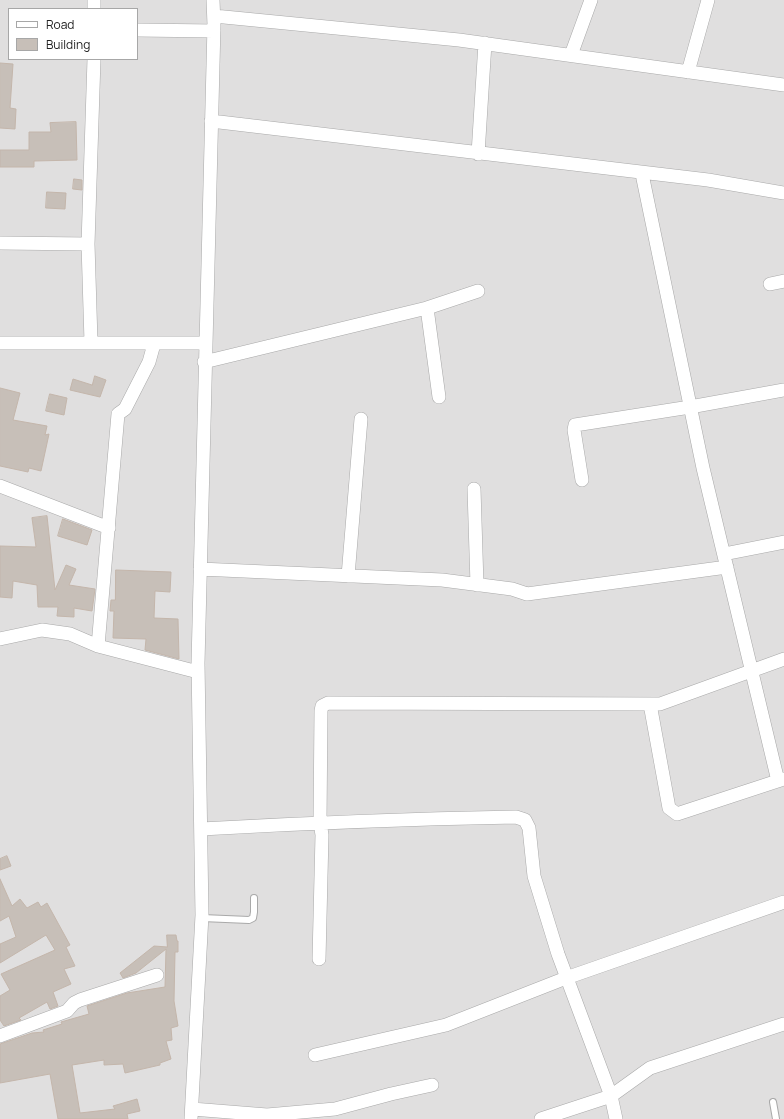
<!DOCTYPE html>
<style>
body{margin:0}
#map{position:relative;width:784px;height:1119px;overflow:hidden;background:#f2efe9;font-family:Manrope,sans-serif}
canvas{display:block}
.legend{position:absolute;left:8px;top:8px;width:130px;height:52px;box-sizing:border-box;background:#fff;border:1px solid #a7a7a7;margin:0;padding:5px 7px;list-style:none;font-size:12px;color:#222}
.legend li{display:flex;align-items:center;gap:8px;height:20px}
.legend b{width:20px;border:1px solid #a7a7a7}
</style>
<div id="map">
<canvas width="784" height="1119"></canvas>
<ul class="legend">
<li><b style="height:5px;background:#fff"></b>Road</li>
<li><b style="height:11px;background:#c7bfb8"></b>Building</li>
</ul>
</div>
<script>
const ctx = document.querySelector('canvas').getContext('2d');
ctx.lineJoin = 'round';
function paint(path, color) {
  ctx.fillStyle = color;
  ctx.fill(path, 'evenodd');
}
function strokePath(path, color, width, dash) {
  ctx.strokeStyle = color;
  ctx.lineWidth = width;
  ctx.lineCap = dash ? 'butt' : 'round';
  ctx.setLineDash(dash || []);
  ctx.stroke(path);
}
paint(new Path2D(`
 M 0,0 L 784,0 L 784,1119 L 0,1119 ZM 9,9 L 137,9 L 137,59 L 9,59 Z`), '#e0dfdf');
const building = new Path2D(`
 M 0,63 L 13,64 L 10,108 L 16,109 L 15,129 L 0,128 Z
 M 76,122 L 77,160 L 34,161 L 34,167 L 0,167 L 0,150 L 29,150 L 29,132 L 51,132 L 50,123 Z
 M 74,179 L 82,180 L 82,190 L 73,189 Z
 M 47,192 L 66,193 L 65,209 L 46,208 Z
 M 95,376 L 106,380 L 100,397 L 70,390 L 73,379 L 92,385 Z
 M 0,388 L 20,393 L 13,420 L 47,426 L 45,435 L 49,434 L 41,471 L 29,468 L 28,472 L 0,466 Z
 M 50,394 L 67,398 L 64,415 L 46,411 Z
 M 47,516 L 55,590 L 66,565 L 76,569 L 69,585 L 95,589 L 92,611 L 74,608 L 74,617 L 57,616 L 58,607 L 38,607 L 37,585 L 13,581 L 12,598 L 0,597 L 0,546 L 36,547 L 32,518 Z
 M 63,519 L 92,530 L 87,545 L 58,536 Z
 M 116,570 L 171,572 L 170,592 L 155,591 L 154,618 L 178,619 L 179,659 L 145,650 L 146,639 L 113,638 L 114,611 L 110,611 L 111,600 L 115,600 Z
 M 7,856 L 11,866 L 0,870 L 0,859 Z
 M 0,879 L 12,906 L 20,899 L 27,908 L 38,902 L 41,907 L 47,903 L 70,945 L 66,947 L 75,966 L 64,969 L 71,984 L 53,992 L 58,1006 L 50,1009 L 47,1002 L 19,1018 L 21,1020 L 4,1026 L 0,1020 L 0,996 L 10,990 L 1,974 L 55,950 L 46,935 L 0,963 L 0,944 L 16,937 L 9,916 L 0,921 Z
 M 167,935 L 176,935 L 177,941 L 178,941 L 178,952 L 175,952 L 174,1001 L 178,1026 L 171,1028 L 172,1040 L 166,1041 L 171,1059 L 160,1063 L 160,1065 L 125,1073 L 123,1064 L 104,1065 L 104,1060 L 72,1065 L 80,1113 L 115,1109 L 113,1106 L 137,1099 L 140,1111 L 127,1114 L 128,1119 L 58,1119 L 50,1074 L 0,1083 L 0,1044 L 32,1033 L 44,1032 L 43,1030 L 62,1024 L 61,1022 L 89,1014 L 87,1006 L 127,993 L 165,987 L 166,949 L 136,973 L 123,978 L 120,973 L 154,946 L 167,947 Z`);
paint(building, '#c7bfb8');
strokePath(building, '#c4b6ab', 1);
const service = new Path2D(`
 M 202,918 L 249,920 L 253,918 L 254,912 L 254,898
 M 773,1102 L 776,1119`);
const minor = new Path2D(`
 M 94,9 L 94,0
 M 214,16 L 459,40 L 784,85
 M 137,30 L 214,31
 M 571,55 L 591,0
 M 688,72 L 708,0
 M 211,121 L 708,180 L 784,193
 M 478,154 L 485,43
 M 642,174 L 703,468 L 778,781
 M 0,243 L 88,244
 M 770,284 L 784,281
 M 427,308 L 439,397
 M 91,342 L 88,244 L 94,59
 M 0,343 L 205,343
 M 204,362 L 427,308 L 478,291
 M 582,480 L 574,430 L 575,425 L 690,407 L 784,390
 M 0,486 L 109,528
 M 474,489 L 477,585
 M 724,554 L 784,542
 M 200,569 L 442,580 L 512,589 L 527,594 L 727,567
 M 348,576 L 361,419
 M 0,639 L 42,630 L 70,634 L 98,646 L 198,672
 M 98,646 L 118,414 L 125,409 L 149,362 L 154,344
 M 650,704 L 669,808 L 677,814 L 784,779
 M 201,829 C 306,823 410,819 516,817 L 525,820 L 529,828 L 534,876 L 558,954 L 611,1096 L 616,1119
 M 319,959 L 322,835 L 320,822 L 321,711 L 322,706 L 328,703 L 660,704 L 784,659
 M 0,1036 L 67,1011 L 74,1003 L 80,1000 L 157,975
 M 315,1055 L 446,1025 L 566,978 L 784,902
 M 192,1109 L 267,1115 L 335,1109 L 391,1094 L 432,1085
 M 191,1119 L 202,915 L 198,663 L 214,25 L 213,0
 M 541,1119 L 611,1096 L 650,1068 L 784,1024`);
strokePath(service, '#a9a9a9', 8);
strokePath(minor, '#a9a9a9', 14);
strokePath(service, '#fff', 6);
strokePath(minor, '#fff', 13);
</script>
